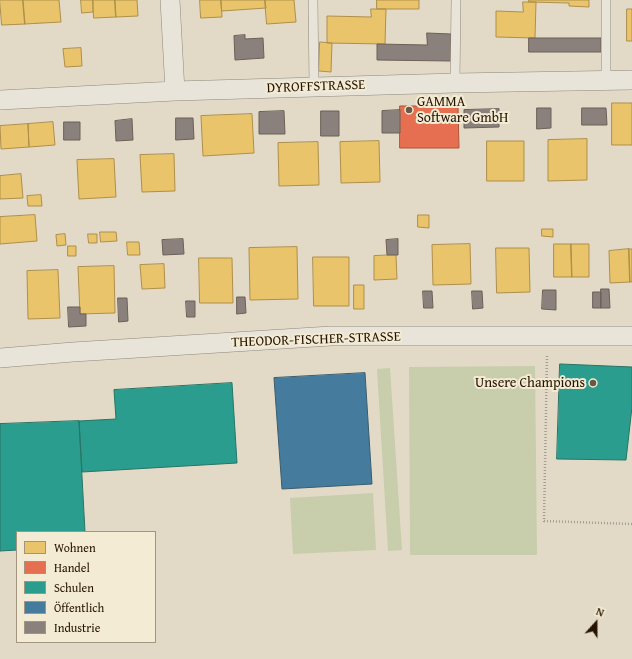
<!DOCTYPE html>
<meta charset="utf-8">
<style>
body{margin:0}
#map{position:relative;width:632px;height:659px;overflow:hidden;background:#e2dac6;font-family:"Gentium Book Plus",serif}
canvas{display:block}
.legend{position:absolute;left:16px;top:531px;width:140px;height:112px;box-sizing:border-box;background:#f3ebd3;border:1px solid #a1957f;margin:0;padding:5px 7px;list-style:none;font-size:12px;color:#251300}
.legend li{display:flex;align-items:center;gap:8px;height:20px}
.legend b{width:20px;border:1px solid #a1957f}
.north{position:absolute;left:576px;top:603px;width:40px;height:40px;-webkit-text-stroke:3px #f3ebd3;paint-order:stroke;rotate:21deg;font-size:11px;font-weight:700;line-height:16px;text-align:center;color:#251300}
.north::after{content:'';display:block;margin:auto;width:14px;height:18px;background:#251300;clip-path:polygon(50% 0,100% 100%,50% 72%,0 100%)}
</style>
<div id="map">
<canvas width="632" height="659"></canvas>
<ul class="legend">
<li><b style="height:11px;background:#e9c46a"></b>Wohnen</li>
<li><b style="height:11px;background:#e76f51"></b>Handel</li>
<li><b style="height:11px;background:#2a9d8f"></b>Schulen</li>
<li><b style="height:11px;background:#457b9d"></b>Öffentlich</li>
<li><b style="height:11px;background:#8a817c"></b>Industrie</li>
</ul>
<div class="north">N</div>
</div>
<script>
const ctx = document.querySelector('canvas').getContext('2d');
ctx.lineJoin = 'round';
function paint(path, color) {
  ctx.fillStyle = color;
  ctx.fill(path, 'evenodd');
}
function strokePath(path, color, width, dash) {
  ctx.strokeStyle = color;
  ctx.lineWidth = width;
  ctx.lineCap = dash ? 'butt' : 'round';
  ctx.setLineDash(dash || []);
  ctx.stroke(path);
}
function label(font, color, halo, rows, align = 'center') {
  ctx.font = font + ' "Gentium Book Plus",serif';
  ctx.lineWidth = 4;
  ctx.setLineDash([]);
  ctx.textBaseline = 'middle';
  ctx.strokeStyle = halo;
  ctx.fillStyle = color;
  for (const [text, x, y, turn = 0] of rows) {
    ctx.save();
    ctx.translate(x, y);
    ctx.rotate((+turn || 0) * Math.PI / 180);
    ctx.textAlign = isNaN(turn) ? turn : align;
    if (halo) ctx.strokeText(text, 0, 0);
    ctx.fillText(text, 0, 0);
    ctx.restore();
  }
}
paint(new Path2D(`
 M 535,366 L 537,555 L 410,555 L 409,367 Z
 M 390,368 L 402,550 L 388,551 L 377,369 Z
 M 373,493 L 376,550 L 293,554 L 290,498 Z`), '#c8cdab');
const homes = new Path2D(`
 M 0,0 L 23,0 L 25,24 L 2,25 Z
 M 23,0 L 59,0 L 61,22 L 25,24 Z
 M 81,0 L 93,0 L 93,12 L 82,13 Z
 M 93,0 L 115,0 L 116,17 L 94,18 Z
 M 115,0 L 137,0 L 138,16 L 116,17 Z
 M 200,0 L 221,0 L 222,17 L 201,18 Z
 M 221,0 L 265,0 L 266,8 L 222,11 Z
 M 265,0 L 294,0 L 296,22 L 267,24 Z
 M 377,0 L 419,0 L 419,9 L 377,9 Z
 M 529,0 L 589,0 L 589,7 L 569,6 L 569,3 L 529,2 Z
 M 523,2 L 536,2 L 535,38 L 496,37 L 496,11 L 523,12 Z
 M 371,9 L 386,9 L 385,44 L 327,43 L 327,16 L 371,17 Z
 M 627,9 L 632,9 L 632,41 L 627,41 Z
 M 320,42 L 332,43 L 331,72 L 319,71 Z
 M 81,48 L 82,66 L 65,67 L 63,49 Z
 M 612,103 L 632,103 L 632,145 L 612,145 Z
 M 252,114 L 254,153 L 203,156 L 201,116 Z
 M 53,122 L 55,145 L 29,147 L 28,124 Z
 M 28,124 L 29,147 L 1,149 L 0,126 Z
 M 587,139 L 587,180 L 548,181 L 548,140 Z
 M 379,141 L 380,182 L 341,183 L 340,142 Z
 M 487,141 L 524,141 L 524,181 L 487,181 Z
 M 318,142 L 319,185 L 279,186 L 278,143 Z
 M 174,154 L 175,191 L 142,192 L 140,155 Z
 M 114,159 L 116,197 L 79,199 L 77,160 Z
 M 21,174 L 23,198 L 0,199 L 0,176 Z
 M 41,195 L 42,206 L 28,206 L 27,196 Z
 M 35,215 L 37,241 L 0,244 L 0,217 Z
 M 418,215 L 429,215 L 429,228 L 418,227 Z
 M 542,229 L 553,229 L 553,237 L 542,236 Z
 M 100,232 L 116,232 L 117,241 L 101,242 Z
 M 65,234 L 66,245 L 57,246 L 56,235 Z
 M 88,234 L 97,234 L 97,243 L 89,243 Z
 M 127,242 L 139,242 L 140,255 L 128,255 Z
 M 470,244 L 471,284 L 433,285 L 432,245 Z
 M 554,244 L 571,244 L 572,277 L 554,277 Z
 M 571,244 L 589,244 L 589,277 L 572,277 Z
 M 68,246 L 76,246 L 76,256 L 68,256 Z
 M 297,247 L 298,299 L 250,300 L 249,248 Z
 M 496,248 L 529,248 L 530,292 L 497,293 Z
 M 629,249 L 630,282 L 610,283 L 609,251 Z
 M 629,249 L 632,249 L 632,282 L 630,282 Z
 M 396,255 L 397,279 L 374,280 L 374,256 Z
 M 313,257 L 349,257 L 349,306 L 314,306 Z
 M 199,258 L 232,258 L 233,303 L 200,303 Z
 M 164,264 L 165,288 L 142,289 L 140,265 Z
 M 114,266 L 115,313 L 80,314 L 78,267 Z
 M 58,270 L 60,318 L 28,319 L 27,271 Z
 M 354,285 L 364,285 L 364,309 L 354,309 Z`);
paint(homes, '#e9c46a');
strokePath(homes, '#ae8f4a', 1);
const shops = new Path2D(`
 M 400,106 L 458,106 L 459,148 L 400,148 Z`);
paint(shops, '#e76f51');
strokePath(shops, '#ad5339', 1);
const schools = new Path2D(`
 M 560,364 L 632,367 L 632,407 L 626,460 L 557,459 Z
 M 232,383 L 237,463 L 82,472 L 79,421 L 116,419 L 114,390 Z
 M 79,421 L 85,532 L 17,532 L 17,550 L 0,551 L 0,424 Z`);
paint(schools, '#2a9d8f');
strokePath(schools, '#287464', 1);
const public = new Path2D(`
 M 365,373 L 372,484 L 282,489 L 274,378 Z`);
paint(public, '#457b9d');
strokePath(public, '#3b5c6e', 1);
const industry = new Path2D(`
 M 427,33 L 451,34 L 451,61 L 377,60 L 377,44 L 427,45 Z
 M 245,35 L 245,39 L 263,38 L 264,58 L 235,60 L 234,36 Z
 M 529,38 L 601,38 L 601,52 L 529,52 Z
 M 537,108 L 551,108 L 551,128 L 537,129 Z
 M 582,108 L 606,108 L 607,125 L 582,125 Z
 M 499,109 L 499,127 L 464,128 L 464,110 Z
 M 400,110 L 400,133 L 382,133 L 382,111 Z
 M 284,111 L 285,134 L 259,134 L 259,112 Z
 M 321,111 L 339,111 L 339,136 L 321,136 Z
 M 176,118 L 193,118 L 194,139 L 176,140 Z
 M 132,119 L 133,140 L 116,141 L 115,121 Z
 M 64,122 L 80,122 L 80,140 L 64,140 Z
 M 183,239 L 184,254 L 163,255 L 162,240 Z
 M 398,239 L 398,255 L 387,255 L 386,240 Z
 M 601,289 L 609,289 L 610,308 L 601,308 Z
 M 543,290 L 556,290 L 556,310 L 542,309 Z
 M 423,291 L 432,291 L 433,308 L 424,308 Z
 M 472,291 L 482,291 L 483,308 L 473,309 Z
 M 593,292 L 601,292 L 601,308 L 593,308 Z
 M 237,297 L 245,297 L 246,313 L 237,314 Z
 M 118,298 L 127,298 L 128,321 L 119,322 Z
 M 186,301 L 195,301 L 195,317 L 187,317 Z
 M 68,307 L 80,307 L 80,314 L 86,314 L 86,326 L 69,327 Z`);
paint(industry, '#8a817c');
strokePath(industry, '#6c6057', 1);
const service = new Path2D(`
 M 313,0 L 314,86
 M 606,81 L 606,0
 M 455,83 L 456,0`);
const minor = new Path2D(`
 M 170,0 L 175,91
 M 0,100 L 175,91 L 455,83 L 632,80
 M 0,358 L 73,352 L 331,336 L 632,336`);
strokePath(service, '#8e887a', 10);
strokePath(minor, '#8e887a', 20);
strokePath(new Path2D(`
 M 547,356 L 544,521 L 632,524`), '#a19d93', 2.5, [1, 2]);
strokePath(service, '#e8e4da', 9);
strokePath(minor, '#e8e4da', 19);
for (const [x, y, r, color] of [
 [409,110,4,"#675945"],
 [593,383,4,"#675945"]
]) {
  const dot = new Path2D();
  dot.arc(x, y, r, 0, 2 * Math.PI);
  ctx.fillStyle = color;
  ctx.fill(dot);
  strokePath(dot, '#f3ebd3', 1.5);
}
label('14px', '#251300', '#f3ebd3', [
 ["DYROFFSTRASSE",316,87,-2],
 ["THEODOR-FISCHER-STRASSE",316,340,-2]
]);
label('14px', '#251300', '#f3ebd3', [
 ["GAMMA",417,102],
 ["Software GmbH",417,118],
 ["Unsere Champions",585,383,"right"]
], 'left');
</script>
